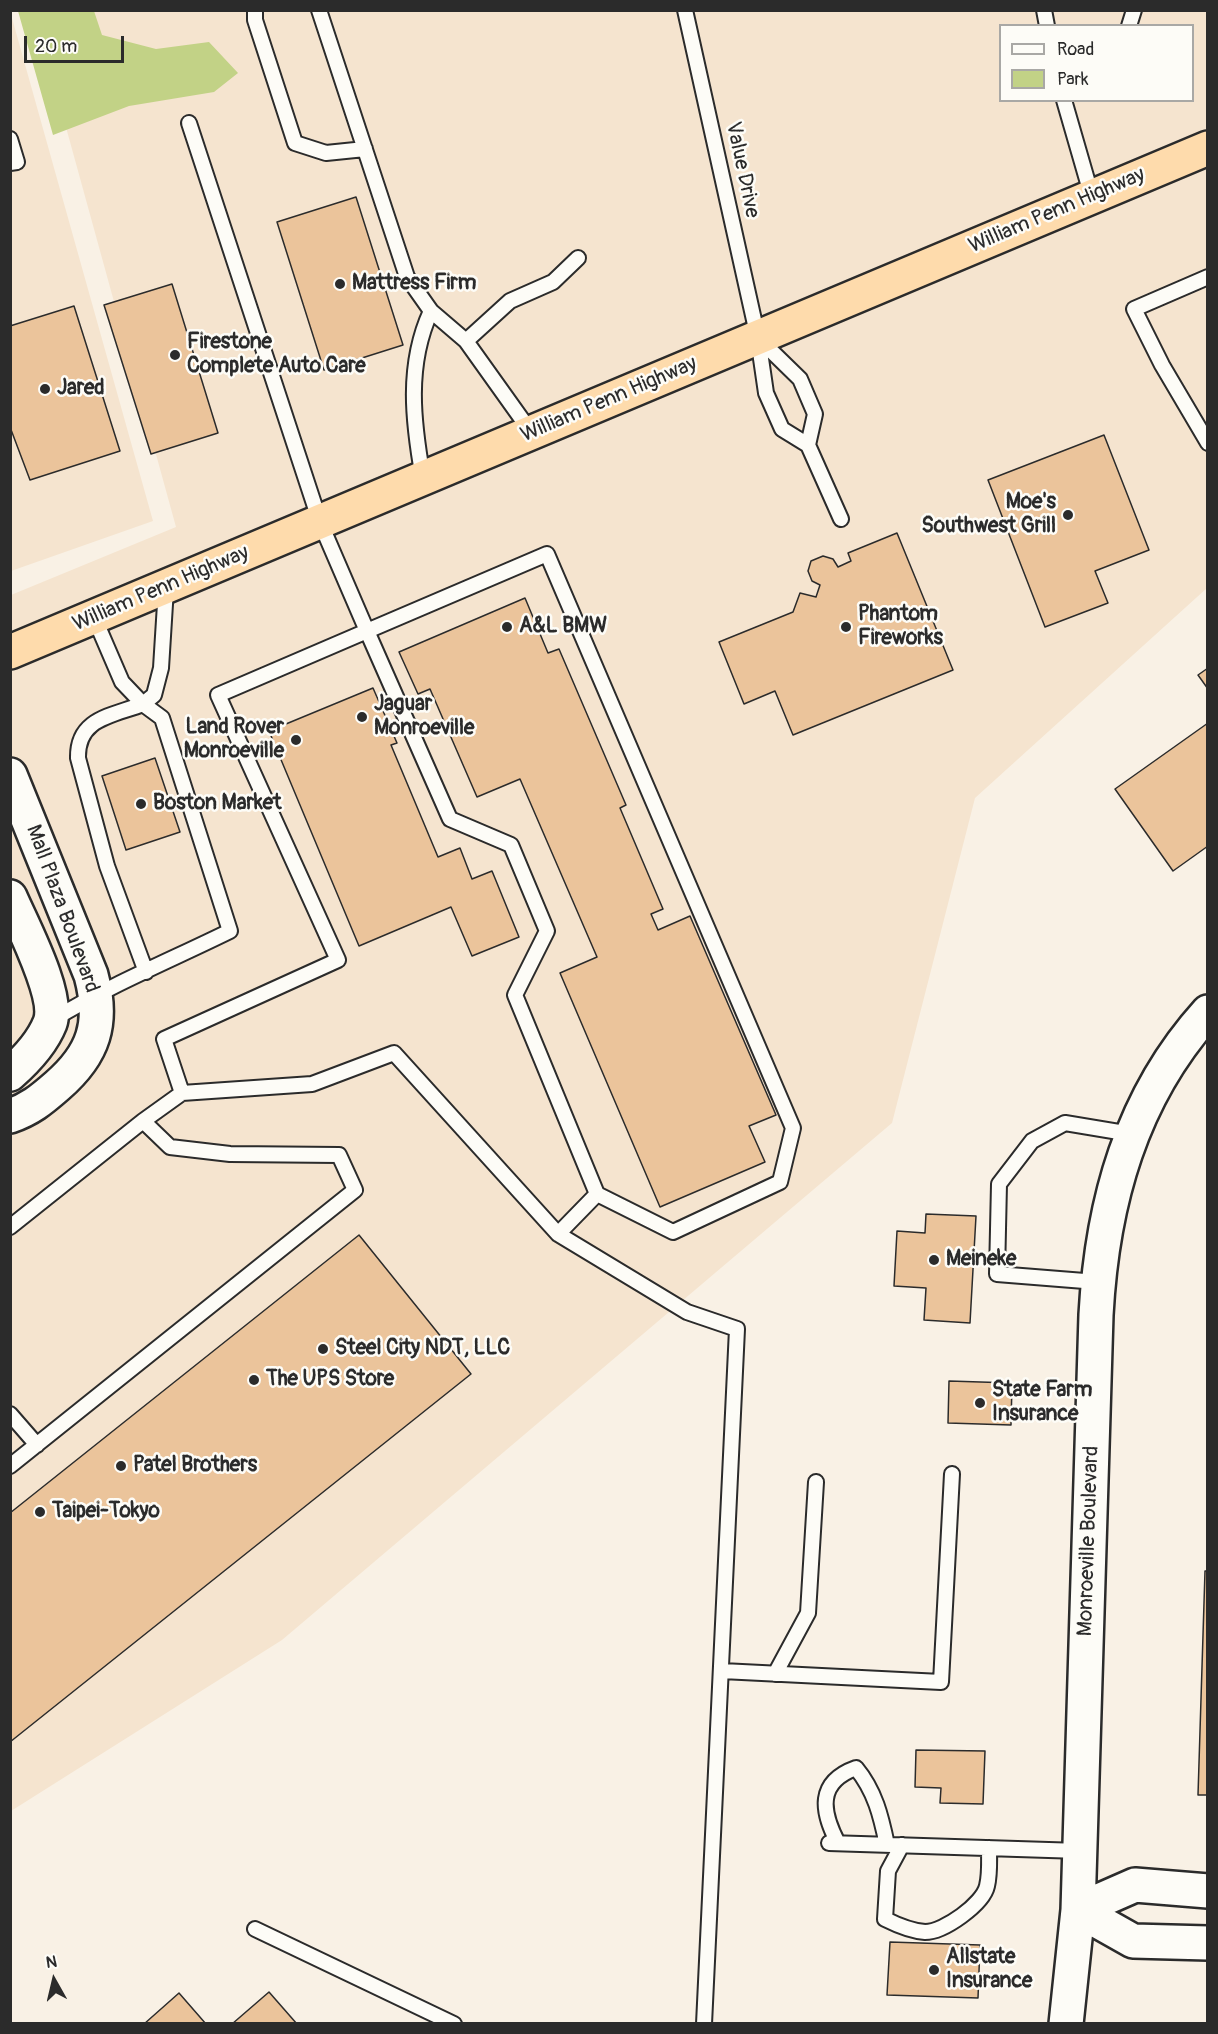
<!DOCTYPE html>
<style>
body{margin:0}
#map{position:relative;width:1218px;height:2034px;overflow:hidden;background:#f9f1e5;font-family:Pangolin,sans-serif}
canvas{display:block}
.frame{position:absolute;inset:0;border:12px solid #2b2b2b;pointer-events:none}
.legend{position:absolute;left:999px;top:24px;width:195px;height:78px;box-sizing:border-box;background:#fdfcf7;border:2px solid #a9a8a5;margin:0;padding:8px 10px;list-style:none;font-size:18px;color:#2b2b2b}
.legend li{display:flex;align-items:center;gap:12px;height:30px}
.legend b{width:30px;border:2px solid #a9a8a5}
.north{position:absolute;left:24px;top:1950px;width:60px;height:60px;-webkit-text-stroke:4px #fdfcf7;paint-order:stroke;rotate:352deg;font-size:16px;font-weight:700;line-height:24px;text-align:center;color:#2b2b2b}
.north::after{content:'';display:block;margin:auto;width:21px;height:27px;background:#2b2b2b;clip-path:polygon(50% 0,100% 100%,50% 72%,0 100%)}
.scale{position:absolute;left:24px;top:36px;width:100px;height:27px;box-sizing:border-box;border:3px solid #2b2b2b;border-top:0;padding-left:8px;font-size:18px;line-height:21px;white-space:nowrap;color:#2b2b2b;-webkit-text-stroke:4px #fdfcf7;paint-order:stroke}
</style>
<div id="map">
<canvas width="1218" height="2034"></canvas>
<div class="frame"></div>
<ul class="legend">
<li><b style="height:8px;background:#fdfcf7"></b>Road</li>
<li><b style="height:16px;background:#c2d286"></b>Park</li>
</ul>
<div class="north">N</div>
<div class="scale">20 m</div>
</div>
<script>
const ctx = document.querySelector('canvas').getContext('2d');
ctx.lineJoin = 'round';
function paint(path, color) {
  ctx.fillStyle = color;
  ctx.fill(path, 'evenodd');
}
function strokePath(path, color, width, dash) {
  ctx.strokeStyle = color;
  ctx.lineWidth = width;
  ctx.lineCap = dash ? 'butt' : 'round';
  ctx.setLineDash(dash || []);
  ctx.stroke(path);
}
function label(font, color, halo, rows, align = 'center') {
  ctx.font = font + ' Pangolin,sans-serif';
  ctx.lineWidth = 5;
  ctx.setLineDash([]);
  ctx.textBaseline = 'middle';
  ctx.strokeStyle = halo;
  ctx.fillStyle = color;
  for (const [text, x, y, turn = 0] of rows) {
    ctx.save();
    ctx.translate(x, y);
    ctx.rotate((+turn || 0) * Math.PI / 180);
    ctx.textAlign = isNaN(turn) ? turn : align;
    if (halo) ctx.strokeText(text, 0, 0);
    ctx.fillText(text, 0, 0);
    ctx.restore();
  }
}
paint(new Path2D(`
 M 10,11 L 153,521 L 11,571 L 10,571 Z
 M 34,11 L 1207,11 L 1207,588 L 975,798 L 892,1123 L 282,1640 L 11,1811 L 11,595 L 176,527 ZM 1000,26 L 1192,26 L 1192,100 L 1000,100 Z`), '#f5e4cf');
paint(new Path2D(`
 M 18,11 L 94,11 L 102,35 L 156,49 L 209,42 L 238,73 L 214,92 L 129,106 L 53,135 Z`), '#c2d286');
const building = new Path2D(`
 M 356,197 L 403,345 L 324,370 L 277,222 Z
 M 172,284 L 218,433 L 151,454 L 104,305 Z
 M 74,306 L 120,451 L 30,480 L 10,427 L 10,326 Z
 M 1104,435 L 1149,550 L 1095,571 L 1108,603 L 1045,627 L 988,480 Z
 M 897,533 L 953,670 L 793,735 L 775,691 L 744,704 L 719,642 L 793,612 L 800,593 L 816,597 L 820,585 L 812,581 L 808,571 L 811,561 L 823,556 L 833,559 L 838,567 L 851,561 L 848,553 Z
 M 525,598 L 548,653 L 559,649 L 626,805 L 620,808 L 663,909 L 651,914 L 658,930 L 690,916 L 776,1115 L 749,1126 L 765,1162 L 660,1207 L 560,973 L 597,957 L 520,779 L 477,797 L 430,689 L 418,694 L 399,652 Z
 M 1208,668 L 1208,689 L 1198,675 Z
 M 373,688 L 397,743 L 391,745 L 438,857 L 460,848 L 472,879 L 492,871 L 519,937 L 472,956 L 451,907 L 359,946 L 269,731 Z
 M 1208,723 L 1208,846 L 1173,871 L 1115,789 Z
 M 155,758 L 180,832 L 126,850 L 102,776 Z
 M 926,1214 L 976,1216 L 970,1323 L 924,1320 L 926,1288 L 894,1286 L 897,1231 L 925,1233 Z
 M 359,1235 L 471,1374 L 10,1742 L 10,1513 Z
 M 949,1381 L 1012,1383 L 1011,1425 L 948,1423 Z
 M 1205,1571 L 1208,1571 L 1208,1795 L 1198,1795 Z
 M 916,1750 L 985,1751 L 983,1804 L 940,1803 L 941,1788 L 915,1787 Z
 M 890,1942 L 980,1945 L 978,1998 L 887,1995 Z
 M 269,1992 L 297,2024 L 232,2024 Z
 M 179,1993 L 206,2024 L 144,2024 Z`);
paint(building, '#ebc49b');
strokePath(building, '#2b2b2b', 1.5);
const lane = new Path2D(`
 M 255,10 L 255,20 L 295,143 L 326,153 L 365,149
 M 319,10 L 407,277 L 431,311 L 466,341 L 531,432
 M 685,10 L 758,338 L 766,393 L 782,429 L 808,445 L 841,519
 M 1044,10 L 1047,26
 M 1129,26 L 1134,10
 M 1064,100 L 1092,197
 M 189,123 L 320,522 L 367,631 L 547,554 L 793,1128 L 780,1182 L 673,1232 L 597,1194 L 558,1234 L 687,1312 L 737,1329 L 704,2024
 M 10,139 L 17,162 L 10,163
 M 1208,277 L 1134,309 L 1162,365 L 1208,443
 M 758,338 L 800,379 L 815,414 L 808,445
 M 466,341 L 510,301 L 553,282 L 578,258
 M 423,478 C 413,422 406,365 431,311
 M 94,617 L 122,682 L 143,704 L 154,695 L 161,668 L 166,588
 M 54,1019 C 110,985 171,960 230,931 L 162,718 L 143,704 C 112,716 77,718 78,758 L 107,866 L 146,972
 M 182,1093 L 312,1084 L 394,1053 L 558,1234
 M 143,1121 L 182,1093 L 164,1039 L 338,960 L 218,695 L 367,631 L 450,819 L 511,845 L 547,931 L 515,995 L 597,1194
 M 10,1227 L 143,1121 L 170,1147 L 230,1154 L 339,1155 L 355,1190 L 10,1466
 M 1097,1282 L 997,1274 L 999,1184 L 1032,1141 L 1065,1123 L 1131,1134
 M 10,1414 L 37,1445
 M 722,1671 L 941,1682 L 952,1474
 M 775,1674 L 808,1613 L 816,1482
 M 829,1843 L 1080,1851
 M 838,1843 C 821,1811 817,1782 856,1768 C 875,1791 881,1816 887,1845
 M 902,1845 L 888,1871 L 885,1919 C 897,1925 911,1931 925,1932 C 944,1932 983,1904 987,1886 C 990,1874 989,1860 989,1848
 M 255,1929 L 454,2024`);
const secondary = new Path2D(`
 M 10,775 L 91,975 C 104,1023 94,1054 57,1086 C 41,1100 30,1109 10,1116
 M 10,897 C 22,925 60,996 50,1023 C 42,1043 26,1060 10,1074
 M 1078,1910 L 1133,1941 L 1208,1943
 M 1078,1910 L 1135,1885 L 1208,1891
 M 1066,2024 L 1078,1910 L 1096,1315 C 1102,1203 1131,1097 1208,1012`);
const highway = new Path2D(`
 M 10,652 L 1208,148`);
strokePath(lane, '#2b2b2b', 18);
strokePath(secondary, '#2b2b2b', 38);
strokePath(highway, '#2b2b2b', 38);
strokePath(lane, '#fdfcf7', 14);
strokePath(secondary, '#fdfcf7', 33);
strokePath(highway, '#fedbac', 33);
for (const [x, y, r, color] of [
 [340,284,6,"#2b2b2b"],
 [175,355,6,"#2b2b2b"],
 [45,389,6,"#2b2b2b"],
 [1068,515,6,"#2b2b2b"],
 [507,627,6,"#2b2b2b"],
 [846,627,6,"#2b2b2b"],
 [362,717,6,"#2b2b2b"],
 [296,740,6,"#2b2b2b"],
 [141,804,6,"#2b2b2b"],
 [934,1260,6,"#2b2b2b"],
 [323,1349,6,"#2b2b2b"],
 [254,1380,6,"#2b2b2b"],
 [980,1403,6,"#2b2b2b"],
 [121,1466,6,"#2b2b2b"],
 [40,1512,6,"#2b2b2b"],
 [934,1970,6,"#2b2b2b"]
]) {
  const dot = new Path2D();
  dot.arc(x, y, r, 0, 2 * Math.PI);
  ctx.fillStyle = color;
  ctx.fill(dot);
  strokePath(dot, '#fdfcf7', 2);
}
label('21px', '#2b2b2b', '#fdfcf7', [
 ["Value Drive",742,170,78],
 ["William Penn Highway",1057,211,-23],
 ["William Penn Highway",609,400,-23],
 ["William Penn Highway",161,589,-23],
 ["Mall Plaza Boulevard",62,909,70],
 ["Monroeville Boulevard",1089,1541,-88]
]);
label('bold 21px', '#2b2b2b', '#fdfcf7', [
 ["Mattress Firm",352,284],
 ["Firestone",187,343],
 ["Complete Auto Care",187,367],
 ["Jared",57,389],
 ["Moe's",1056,503,"right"],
 ["Southwest Grill",1056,527,"right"],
 ["Phantom",858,615],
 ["Fireworks",858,639],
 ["A&L BMW",519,627],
 ["Jaguar",374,705],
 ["Monroeville",374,729],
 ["Land Rover",284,728,"right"],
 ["Monroeville",284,752,"right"],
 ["Boston Market",153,804],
 ["Meineke",946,1260],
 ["Steel City NDT, LLC",335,1349],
 ["The UPS Store",266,1380],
 ["State Farm",992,1391],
 ["Insurance",992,1415],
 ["Patel Brothers",133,1466],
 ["Taipei-Tokyo",52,1512],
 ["Allstate",946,1958],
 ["Insurance",946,1982]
], 'left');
</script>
